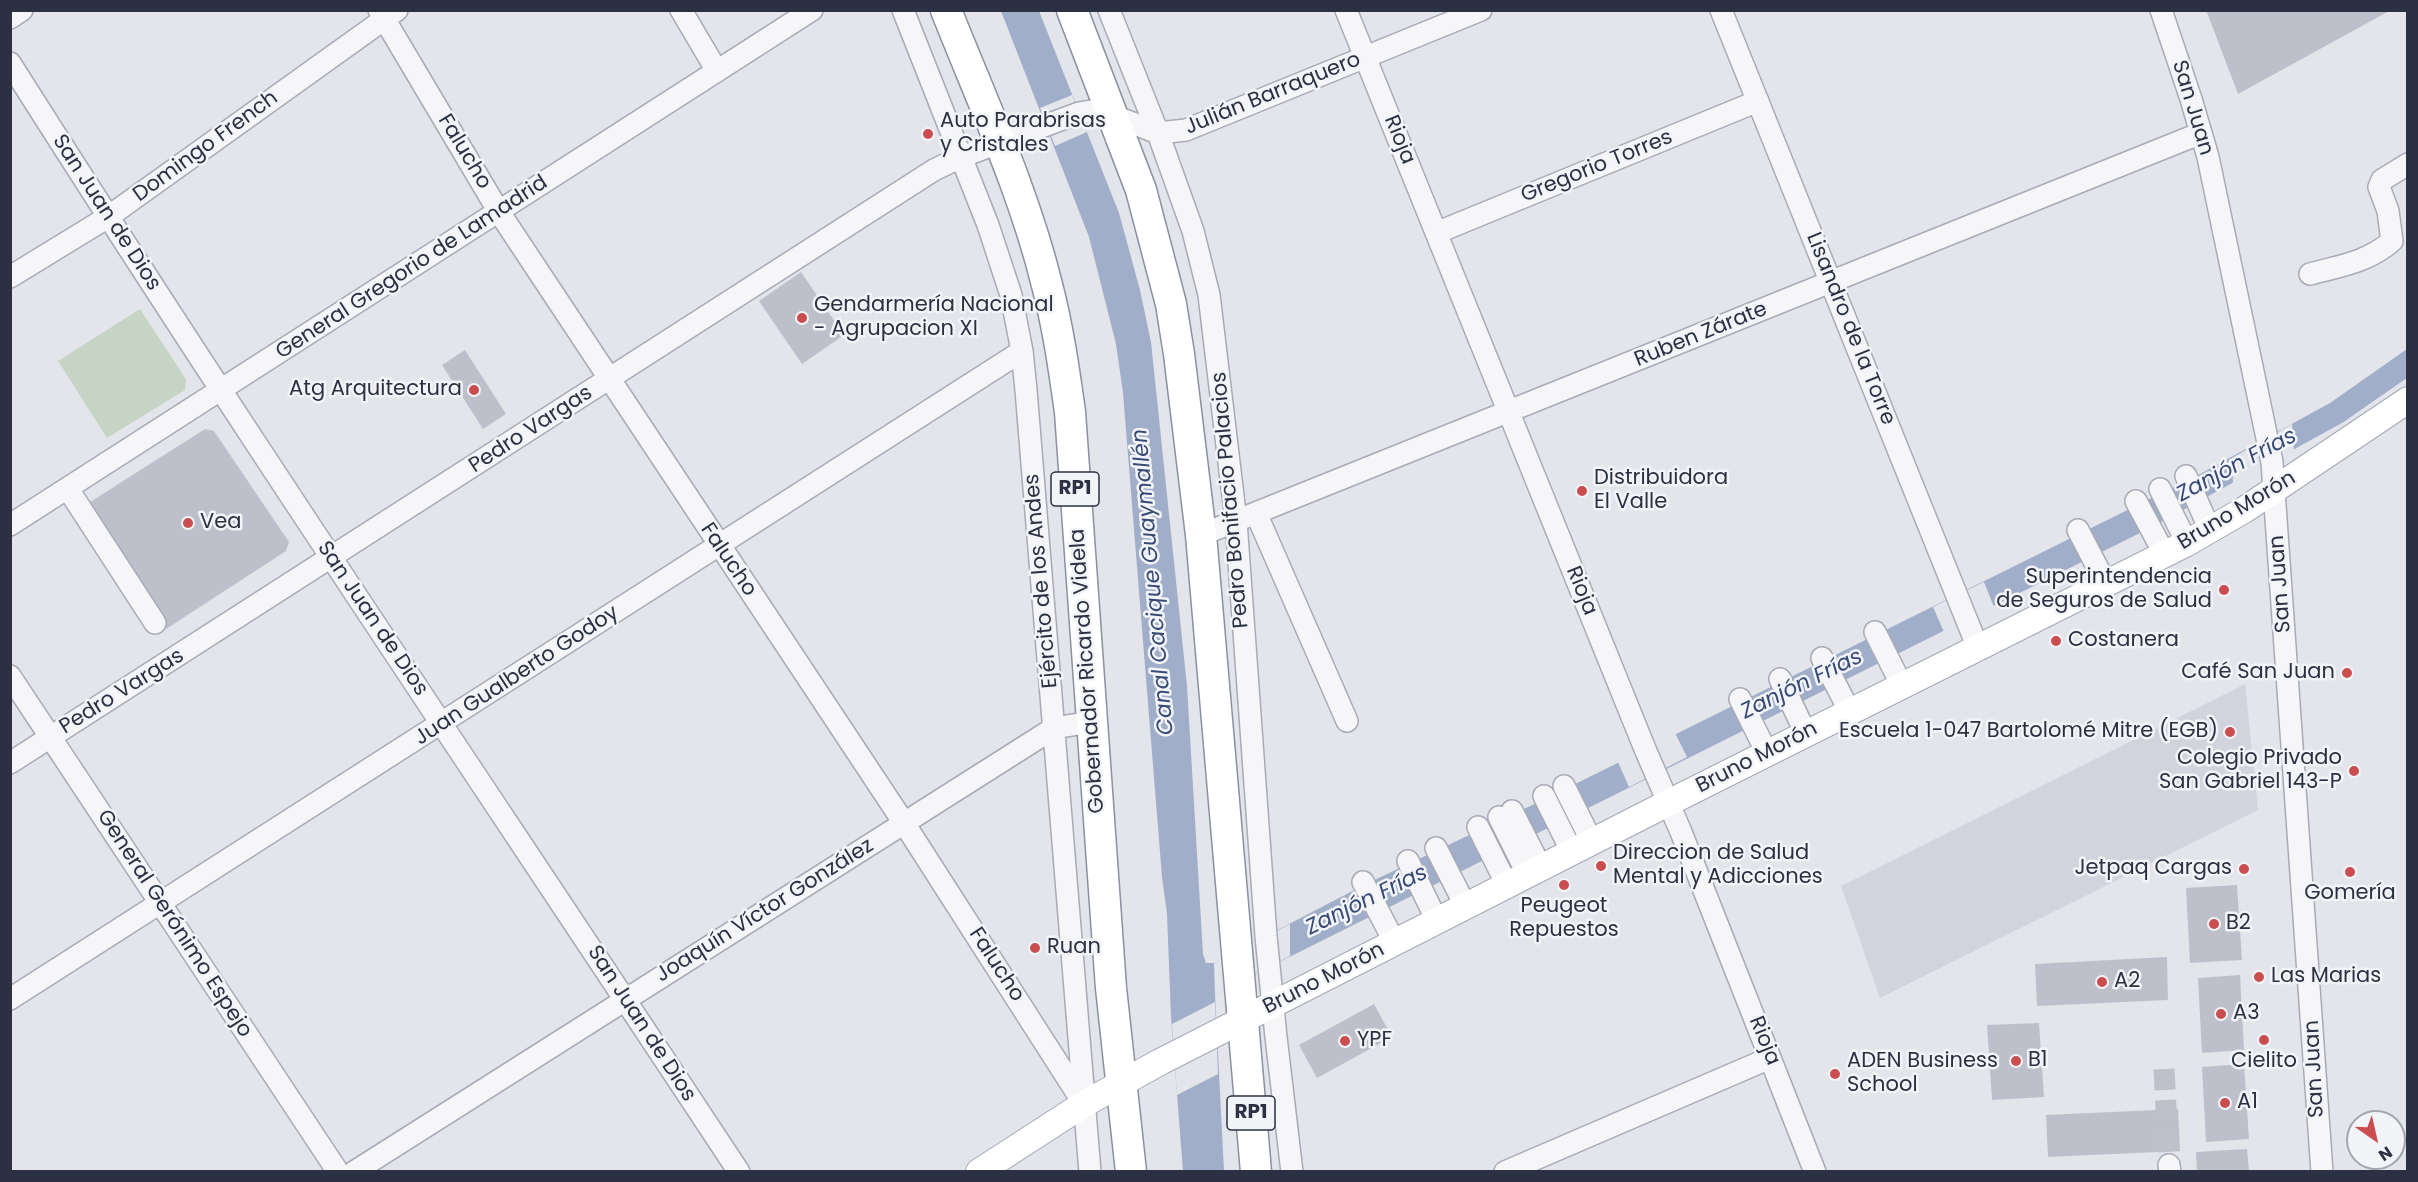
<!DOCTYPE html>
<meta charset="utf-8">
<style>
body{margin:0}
#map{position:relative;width:2418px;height:1182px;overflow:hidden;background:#e3e5eb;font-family:Poppins,sans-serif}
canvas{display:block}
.frame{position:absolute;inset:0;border:12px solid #2b3142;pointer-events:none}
.north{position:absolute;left:2346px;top:1110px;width:60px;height:60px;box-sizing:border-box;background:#f3f4f8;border:2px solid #a3a6af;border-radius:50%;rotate:146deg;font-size:16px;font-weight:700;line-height:24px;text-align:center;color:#2b3142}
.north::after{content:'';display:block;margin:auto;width:21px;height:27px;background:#ca4e50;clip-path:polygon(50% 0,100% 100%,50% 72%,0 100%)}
</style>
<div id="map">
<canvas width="2418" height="1182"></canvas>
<div class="frame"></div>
<div class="north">N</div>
</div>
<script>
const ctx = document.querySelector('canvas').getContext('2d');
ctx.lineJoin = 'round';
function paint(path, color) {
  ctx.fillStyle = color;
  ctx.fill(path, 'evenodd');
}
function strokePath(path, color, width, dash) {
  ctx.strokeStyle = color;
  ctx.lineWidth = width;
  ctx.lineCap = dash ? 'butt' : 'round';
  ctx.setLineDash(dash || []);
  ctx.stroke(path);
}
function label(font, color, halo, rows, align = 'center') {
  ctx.font = font + ' Poppins,sans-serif';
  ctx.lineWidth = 5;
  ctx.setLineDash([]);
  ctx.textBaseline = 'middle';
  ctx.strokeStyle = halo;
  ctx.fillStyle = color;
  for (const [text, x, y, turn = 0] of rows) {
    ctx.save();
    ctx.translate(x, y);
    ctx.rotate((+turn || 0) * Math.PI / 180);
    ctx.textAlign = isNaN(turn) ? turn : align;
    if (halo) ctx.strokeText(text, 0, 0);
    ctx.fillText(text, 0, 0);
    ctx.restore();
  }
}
paint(new Path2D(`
 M 2245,684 L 2258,810 L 1880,998 L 1841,886 Z`), '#d1d4dc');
paint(new Path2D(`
 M 140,309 L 186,379 L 185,390 L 107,438 L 58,361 Z`), '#c6d4c5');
paint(new Path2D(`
 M 1001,11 L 1039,11 L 1119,213 L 1140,290 L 1151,342 L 1187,686 L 1203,954 L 1206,963 L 1214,963 L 1364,885 L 1545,799 L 2200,474 L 2330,403 L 2407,349 L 2407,378 L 2342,423 L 2150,528 L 1215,994 L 1224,1171 L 1183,1171 L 1171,1017 L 1167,914 L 1162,877 L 1123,393 L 1116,344 L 1089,237 Z`), '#a0aec9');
paint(new Path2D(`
 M 1072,95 L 1087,132 L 1055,146 L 1040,108 Z
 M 2292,424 L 2294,451 L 2233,483 L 2232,458 Z
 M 1984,582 L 1994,607 L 1944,632 L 1933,607 Z
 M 1675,733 L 1687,757 L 1629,787 L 1618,762 Z
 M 1290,924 L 1290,956 L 1215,994 L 1214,963 Z
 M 1215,1002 L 1218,1074 L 1177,1095 L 1172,1024 Z`), '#e3e5eb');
paint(new Path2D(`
 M 2206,10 L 2391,10 L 2238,94 Z
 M 801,272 L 844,335 L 802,364 L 759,301 Z
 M 465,350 L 506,414 L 483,429 L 442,365 Z
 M 205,429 L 214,431 L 289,542 L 286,551 L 166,629 L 87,504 Z
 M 2237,885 L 2242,960 L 2190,963 L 2186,888 Z
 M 2167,957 L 2168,1000 L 2037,1006 L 2035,964 Z
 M 2240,975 L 2244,1050 L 2202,1053 L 2198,978 Z
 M 1374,1004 L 1392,1037 L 1317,1078 L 1299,1045 Z
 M 2039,1023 L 2044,1097 L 1992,1100 L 1987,1025 Z
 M 2244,1064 L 2249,1139 L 2206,1142 L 2202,1067 Z
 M 2178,1109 L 2180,1151 L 2048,1157 L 2046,1115 Z
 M 2247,1149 L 2249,1172 L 2197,1172 L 2196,1152 Z`), '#bdc0ca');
strokePath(new Path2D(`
 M 2164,1069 L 2169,1165`), '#bec1c9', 21, [21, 10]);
const minor = new Path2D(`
 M 379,10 L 499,212 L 904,823 L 1084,1104
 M 681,10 L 717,71
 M 903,10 L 988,225 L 1011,295 L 1022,351 L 1026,390 L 1090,1172
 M 1109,10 L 1158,133 L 1193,231 L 1209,295 L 1236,521 L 1266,936 L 1276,1037 L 1292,1172
 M 1346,10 L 1645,749 L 1681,832 L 1815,1172
 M 1721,10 L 1978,648
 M 2161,10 L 2191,99 L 2208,157 L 2272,462 L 2322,1172
 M 10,18 L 22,10
 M 10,63 C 247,437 495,802 739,1172
 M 1436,233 L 1758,101
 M 2310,274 C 2340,266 2368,262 2392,241 L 2388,211 L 2379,187 L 2382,180 L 2408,164
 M 10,277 L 108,217 L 397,10
 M 2186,476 L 2210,530
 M 68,489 L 155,623
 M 2160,489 L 2187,543
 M 2136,501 L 2165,555
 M 1256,513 L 1347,721
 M 10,525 L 812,10
 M 2078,530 L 2106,584
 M 1201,535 L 2201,133
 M 1875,632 L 1902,686
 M 1822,658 L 1850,712
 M 10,676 L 338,1172
 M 1780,679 L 1806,734
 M 1740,699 L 1767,753
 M 10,763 L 934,170 L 961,157 L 1079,113 C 1091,111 1107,108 1117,117 L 1158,133 L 1186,130 L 1481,10
 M 1564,786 L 1592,842
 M 1544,796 L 1572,852
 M 1512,811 L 1538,862
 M 1499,817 L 1528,875
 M 1478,827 L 1507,885
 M 1436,848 L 1466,907
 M 1408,861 L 1437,921
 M 1363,882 L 1395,943
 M 10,999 L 1022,351
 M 2169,1165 L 2170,1172
 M 354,1172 L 1054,728 L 1091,722
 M 1505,1172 L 1770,1058`);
const major = new Path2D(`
 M 979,1172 L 1084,1104 L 1160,1062 L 1668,803 L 2187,543 L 2244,510 L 2408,400`);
const highway = new Path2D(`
 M 946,10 C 982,101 1024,191 1047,285 C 1058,327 1064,369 1070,412 L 1111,988 L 1131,1172
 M 1072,10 L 1141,190 L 1171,304 L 1179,354 L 1201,535 L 1256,1172`);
strokePath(minor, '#a8abb5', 24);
strokePath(major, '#a3a8b6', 28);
strokePath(highway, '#8b91a1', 33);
strokePath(minor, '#f6f6f9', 21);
strokePath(major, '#fff', 26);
strokePath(highway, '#fff', 30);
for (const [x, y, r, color] of [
 [928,134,6,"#ca4e50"],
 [802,318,6,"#ca4e50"],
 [474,390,6,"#ca4e50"],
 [1582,491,6,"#ca4e50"],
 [188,523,6,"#ca4e50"],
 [2224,590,6,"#ca4e50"],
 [2056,641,6,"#ca4e50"],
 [2347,673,6,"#ca4e50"],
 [2230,732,6,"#ca4e50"],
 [2354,771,6,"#ca4e50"],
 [1601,866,6,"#ca4e50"],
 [2244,869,6,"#ca4e50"],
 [2350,872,6,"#ca4e50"],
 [1564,885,6,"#ca4e50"],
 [2214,924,6,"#ca4e50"],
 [1035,948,6,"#ca4e50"],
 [2259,977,6,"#ca4e50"],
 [2102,982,6,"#ca4e50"],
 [2221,1014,6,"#ca4e50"],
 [2264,1040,6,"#ca4e50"],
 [1345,1041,6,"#ca4e50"],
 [2016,1061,6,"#ca4e50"],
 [1835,1074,6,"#ca4e50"],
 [2225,1103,6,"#ca4e50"]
]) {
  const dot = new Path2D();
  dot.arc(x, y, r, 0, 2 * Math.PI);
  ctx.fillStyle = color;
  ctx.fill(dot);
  strokePath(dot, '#f3f4f8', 2);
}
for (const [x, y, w] of [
 [1075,489,48],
 [1251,1113,48]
]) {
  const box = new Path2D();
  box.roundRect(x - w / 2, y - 17, w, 34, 4.5);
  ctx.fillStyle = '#f3f4f8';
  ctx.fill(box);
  strokePath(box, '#2b3142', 1.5);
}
label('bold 20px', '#2b3142', null, [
 ["RP1",1075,489],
 ["RP1",1251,1113]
]);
label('21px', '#2b3142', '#f3f4f8', [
 ["Julián Barraquero",1273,94,-22],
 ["San Juan",2192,108,73],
 ["Rioja",1399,140,68],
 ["Domingo French",206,147,-36],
 ["Falucho",464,152,59],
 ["Gregorio Torres",1597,167,-22],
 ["San Juan de Dios",106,213,57],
 ["General Gregorio de Lamadrid",412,268,-33],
 ["Lisandro de la Torre",1850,329,68],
 ["Ruben Zárate",1701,335,-22],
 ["Pedro Vargas",531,430,-33],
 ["Pedro Bonifacio Palacios",1231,500,-95],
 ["Bruno Morón",2237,511,-31],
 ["Falucho",728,560,56],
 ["Ejército de los Andes",1042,581,-95],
 ["San Juan",2281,584,-94],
 ["Rioja",1581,591,68],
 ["San Juan de Dios",372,619,56],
 ["Gobernador Ricardo Videla",1088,671,-94],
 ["Juan Gualberto Godoy",517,676,-33],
 ["Pedro Vargas",122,692,-32],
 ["Bruno Morón",1757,758,-27],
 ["Joaquín Víctor González",765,911,-32],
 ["General Gerónimo Espejo",174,924,57],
 ["Falucho",996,965,57],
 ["Bruno Morón",1324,979,-27],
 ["San Juan de Dios",641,1024,57],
 ["Rioja",1764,1041,68],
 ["San Juan",2315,1069,-93]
]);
label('21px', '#2b3142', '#f3f4f8', [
 ["Auto Parabrisas",940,122],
 ["y Cristales",940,146],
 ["Gendarmería Nacional",814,306],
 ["- Agrupacion XI",814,330],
 ["Atg Arquitectura",462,390,"right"],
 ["Distribuidora",1594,479],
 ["El Valle",1594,503],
 ["Vea",200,523],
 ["Superintendencia",2212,578,"right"],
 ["de Seguros de Salud",2212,602,"right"],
 ["Costanera",2068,641],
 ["Café San Juan",2335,673,"right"],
 ["Escuela 1-047 Bartolomé Mitre (EGB)",2218,732,"right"],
 ["Colegio Privado",2342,759,"right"],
 ["San Gabriel 143-P",2342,783,"right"],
 ["Direccion de Salud",1613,854],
 ["Mental y Adicciones",1613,878],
 ["Jetpaq Cargas",2232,869,"right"],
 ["Gomería",2350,894,"center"],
 ["Peugeot",1564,907,"center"],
 ["Repuestos",1564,931,"center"],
 ["B2",2226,924],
 ["Ruan",1047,948],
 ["Las Marias",2271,977],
 ["A2",2114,982],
 ["A3",2233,1014],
 ["YPF",1357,1041],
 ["B1",2028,1061],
 ["ADEN Business",1847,1062],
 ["School",1847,1086],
 ["Cielito",2264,1062,"center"],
 ["A1",2237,1103]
], 'left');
label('italic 22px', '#374a75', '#f3f4f8', [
 ["Zanjón Frías",2237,466,-28],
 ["Canal Cacique Guaymallén",1154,582,-95],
 ["Zanjón Frías",1802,685,-26],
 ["Zanjón Frías",1367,901,-26]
]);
</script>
